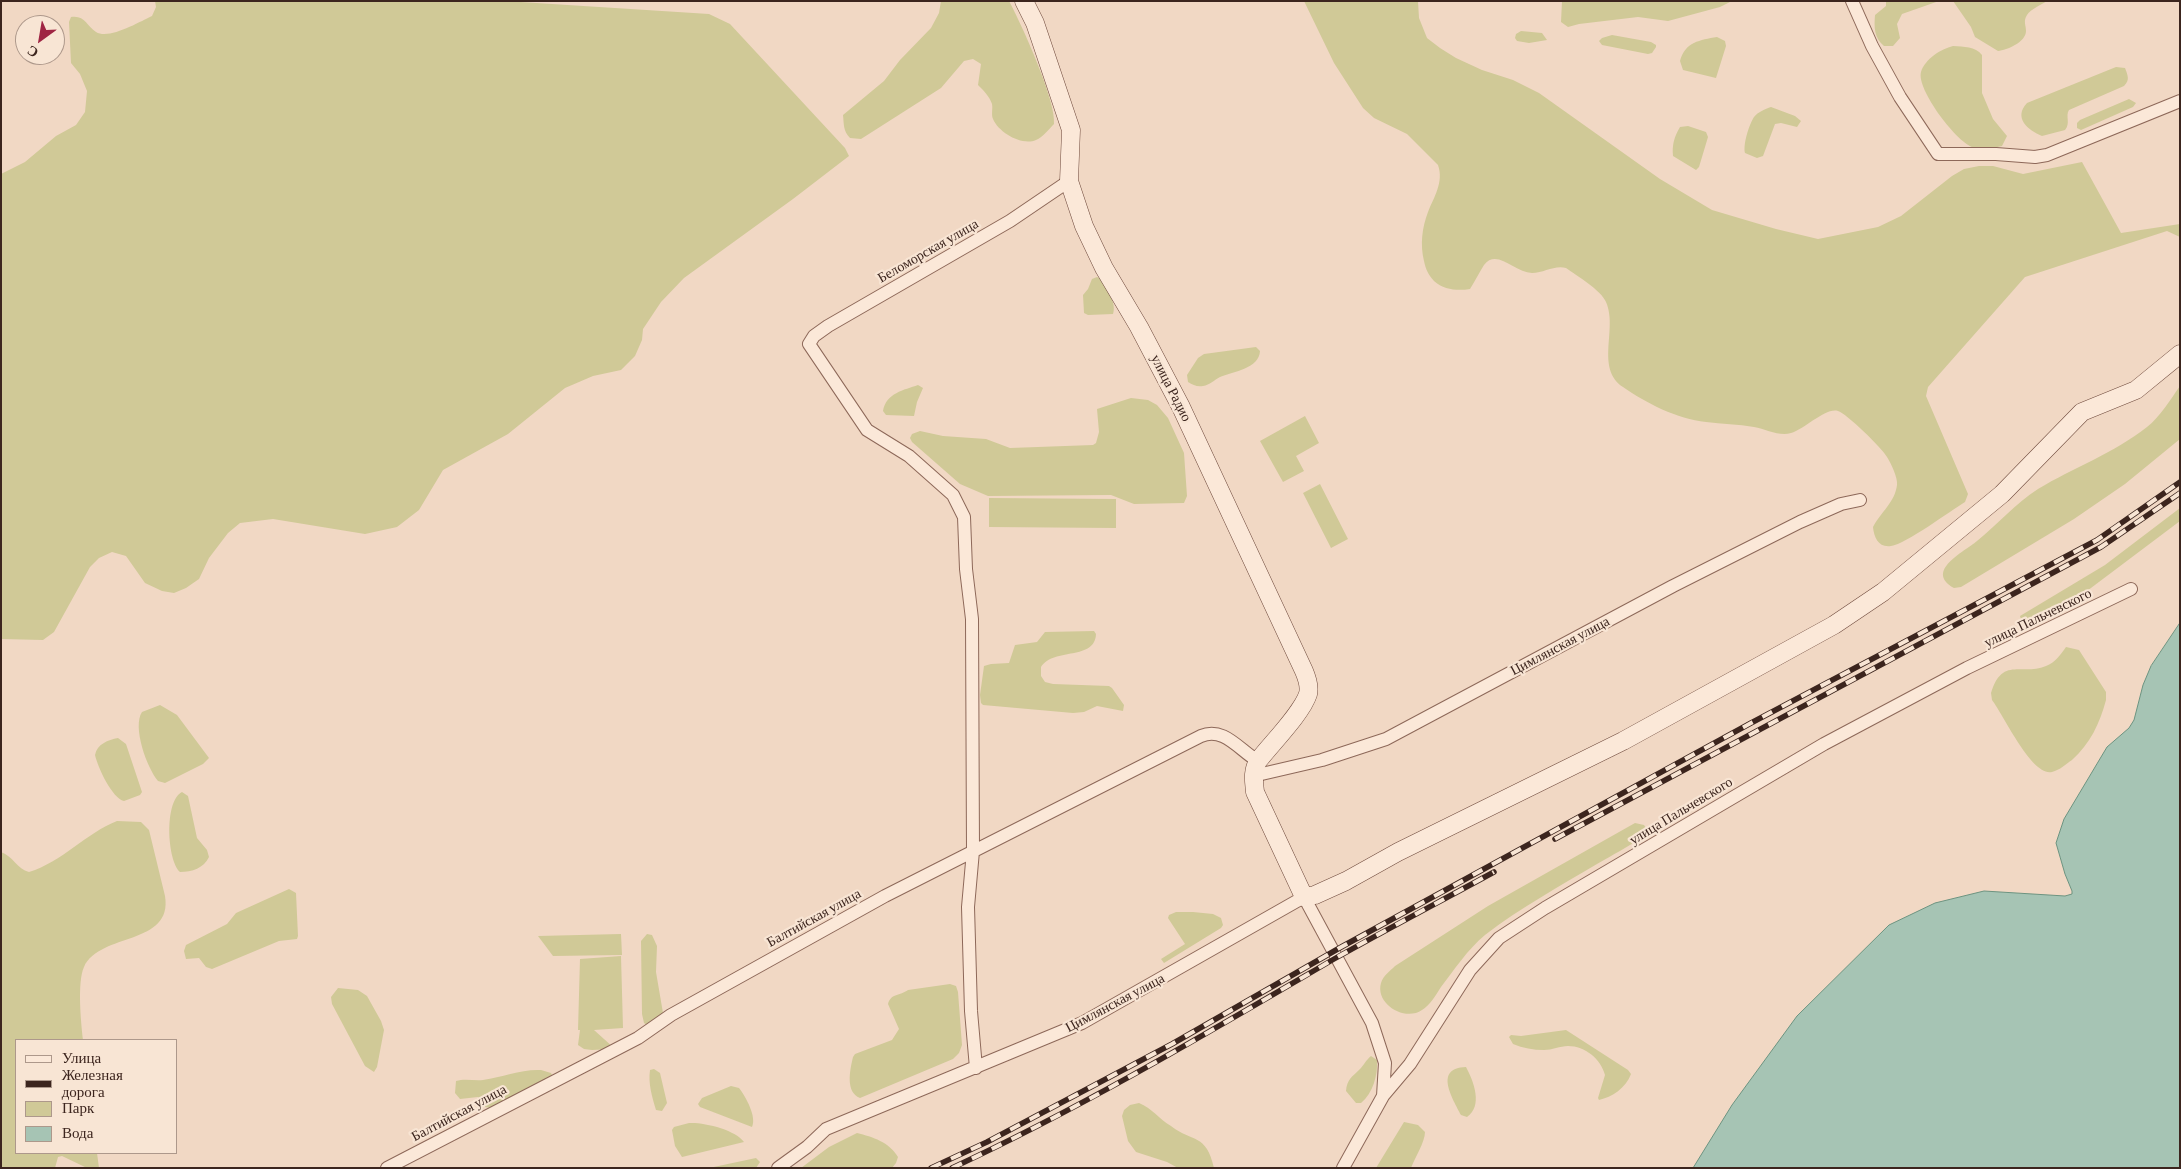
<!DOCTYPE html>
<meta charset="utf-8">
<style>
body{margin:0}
#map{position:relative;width:2181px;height:1169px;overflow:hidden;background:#f1d8c4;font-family:"Crimson Pro",serif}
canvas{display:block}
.frame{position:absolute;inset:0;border:2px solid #3c251e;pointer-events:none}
.legend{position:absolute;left:15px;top:1039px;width:162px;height:115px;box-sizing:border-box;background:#f8e5d4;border:1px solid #ad988b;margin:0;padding:6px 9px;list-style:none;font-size:15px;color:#3c251e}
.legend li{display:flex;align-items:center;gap:10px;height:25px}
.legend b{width:25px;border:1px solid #ad988b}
.north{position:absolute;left:15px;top:15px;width:50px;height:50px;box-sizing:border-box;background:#f8e5d4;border:1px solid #ad988b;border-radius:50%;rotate:212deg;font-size:14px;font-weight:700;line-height:20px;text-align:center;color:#3c251e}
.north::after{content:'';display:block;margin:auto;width:18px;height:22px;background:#9f2543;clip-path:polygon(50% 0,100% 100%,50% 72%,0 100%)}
</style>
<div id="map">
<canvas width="2181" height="1169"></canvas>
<div class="frame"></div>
<ul class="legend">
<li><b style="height:6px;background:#fbe8d8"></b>Улица</li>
<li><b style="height:6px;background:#3c251e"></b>Железная дорога</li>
<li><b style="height:14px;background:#d0c997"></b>Парк</li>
<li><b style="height:14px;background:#a6c4b4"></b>Вода</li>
</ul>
<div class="north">С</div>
</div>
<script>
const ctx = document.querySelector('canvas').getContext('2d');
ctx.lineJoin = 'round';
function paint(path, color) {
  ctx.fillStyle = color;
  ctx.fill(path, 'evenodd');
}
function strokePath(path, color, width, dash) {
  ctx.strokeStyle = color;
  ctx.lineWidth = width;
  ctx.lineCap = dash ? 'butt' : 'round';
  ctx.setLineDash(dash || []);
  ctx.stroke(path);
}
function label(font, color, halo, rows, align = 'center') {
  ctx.font = font + ' "Crimson Pro",serif';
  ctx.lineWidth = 4.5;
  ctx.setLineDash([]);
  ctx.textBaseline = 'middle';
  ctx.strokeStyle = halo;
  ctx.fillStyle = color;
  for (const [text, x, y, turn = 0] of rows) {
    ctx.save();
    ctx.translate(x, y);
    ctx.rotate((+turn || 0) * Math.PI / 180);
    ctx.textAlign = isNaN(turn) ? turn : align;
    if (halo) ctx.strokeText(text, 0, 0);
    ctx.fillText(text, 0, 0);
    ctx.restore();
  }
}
paint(new Path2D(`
 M 155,1 L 505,1 L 709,14 L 730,24 L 845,148 L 849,156 L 793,199 L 684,278 L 661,302 L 643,329 L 642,340 L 635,356 L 621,370 L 593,376 L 565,388 L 508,434 L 443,470 L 419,510 L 397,527 L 365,534 L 273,519 L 240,523 L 228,533 L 209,558 L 199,579 L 186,588 L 174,593 L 162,591 L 145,583 L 126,556 L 112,552 L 99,558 L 90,567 L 54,632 L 43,640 L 1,639 L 1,174 L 25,162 L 56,136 L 76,125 L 85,112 L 87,91 L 80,74 L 71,63 L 69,22 L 71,17 C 85,15 86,25 96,32 C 109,40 139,22 152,16 L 156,7 Z
 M 941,1 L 1009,1 C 1021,23 1057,102 1054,124 C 1049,129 1043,137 1036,140 C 1022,146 999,133 993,119 C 991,114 993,109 992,104 C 990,97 983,90 978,85 L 981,64 L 973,59 L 964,61 L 941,88 L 861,139 L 850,138 C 843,131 844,124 843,115 L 884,81 L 900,60 L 931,28 L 939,13 Z
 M 1304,1 L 1418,1 L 1419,18 L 1427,38 L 1440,48 L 1456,58 L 1482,70 L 1513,80 L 1539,93 L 1660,179 L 1712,210 L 1776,229 L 1818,239 L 1878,227 L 1901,216 L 1952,176 L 1964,169 L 1979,166 L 1993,166 L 2023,174 L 2082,162 L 2121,233 L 2180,224 L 2180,237 L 2167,231 L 2025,277 L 1928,387 L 1926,396 L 1968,494 L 1965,502 C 1950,511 1906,544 1891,546 C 1879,548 1874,538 1873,527 C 1881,512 1895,502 1897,485 C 1898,478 1891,463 1887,457 C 1883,449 1846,413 1838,411 C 1826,407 1805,429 1791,433 C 1780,437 1766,429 1754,427 C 1738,424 1722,424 1706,422 C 1677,419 1646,403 1623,387 C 1595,368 1618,329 1606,302 C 1601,290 1577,276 1566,268 C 1554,265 1544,273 1532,273 C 1515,273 1497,248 1484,265 C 1479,273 1475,281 1470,289 C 1458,291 1444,290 1434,281 C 1428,274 1426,270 1424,261 C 1420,244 1422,228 1428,212 C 1434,197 1444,182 1438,165 L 1407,134 L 1374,118 L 1363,108 L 1334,63 Z
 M 1562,1 L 1732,1 L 1720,7 L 1668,21 L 1638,17 L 1579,24 L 1568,27 L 1561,22 Z
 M 1886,1 L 1939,1 L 1902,14 L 1897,24 L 1900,38 L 1893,46 L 1884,46 C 1874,38 1874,27 1875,15 L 1886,6 Z
 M 1953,1 L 2047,1 C 2041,5 2031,9 2027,15 C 2023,21 2026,25 2026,31 C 2026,42 2007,50 1998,51 L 1975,37 L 1971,27 Z
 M 1521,31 L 1542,33 L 1547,40 L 1529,43 L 1517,41 L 1515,38 L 1516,34 Z
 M 1612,35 L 1651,42 L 1656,45 L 1656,47 L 1652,53 L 1648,54 L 1602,45 L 1599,41 L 1602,38 Z
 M 1717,37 L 1725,41 L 1726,46 L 1716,78 L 1683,70 L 1680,61 C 1685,42 1700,40 1717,37 Z
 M 1953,46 C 1964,47 1975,46 1982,55 L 1982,93 L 1993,119 L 2007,136 L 2002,146 C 1994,148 1983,150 1975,148 C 1958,145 1916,89 1921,72 C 1925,59 1941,49 1953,46 Z
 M 2116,67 L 2125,68 C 2128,76 2130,80 2124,86 L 2069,110 C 2065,116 2071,123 2065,130 L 2042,136 C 2028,130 2013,118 2027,103 Z
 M 2129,99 L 2136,103 L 2133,107 L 2081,130 L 2077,128 L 2077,123 L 2080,120 Z
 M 1771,107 L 1795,116 L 1801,121 L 1797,127 L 1781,123 L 1775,124 L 1763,156 L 1757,158 L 1745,153 C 1743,144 1749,125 1754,117 C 1758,112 1765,109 1771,107 Z
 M 1688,126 L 1706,132 L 1708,137 L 1699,167 L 1696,170 L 1673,156 C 1672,145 1674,137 1680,127 Z
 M 1097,277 L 1101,279 C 1107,289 1117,303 1113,314 L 1088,315 L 1084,313 L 1083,295 L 1088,289 L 1092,279 Z
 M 1256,347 L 1260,351 C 1259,369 1234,371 1220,377 C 1214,380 1210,385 1203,386 C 1197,387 1193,385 1188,382 L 1187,375 L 1198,358 L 1204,354 Z
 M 918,385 L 923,388 L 917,402 L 914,416 L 886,415 L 883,411 C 886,393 904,390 918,385 Z
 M 2180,386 L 2180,439 L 2125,484 L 2074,519 L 1961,587 L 1954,588 C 1924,571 1964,552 1977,541 C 1998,524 2015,504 2038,489 C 2073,468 2114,453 2147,427 C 2160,417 2170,400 2180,386 Z
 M 1131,398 L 1148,400 L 1157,405 L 1168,418 L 1184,453 L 1187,496 L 1184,503 L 1134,504 L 1111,495 L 988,496 L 960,484 L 912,442 L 910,438 L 912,434 L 920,431 L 943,436 L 986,439 L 1010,448 L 1093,445 L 1096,443 L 1099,432 L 1097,409 Z
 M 1305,416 L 1319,443 L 1296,456 L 1304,471 L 1283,482 L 1260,441 Z
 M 1320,484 L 1348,539 L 1331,548 L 1303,493 Z
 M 989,498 L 1116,499 L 1116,528 L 989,527 Z
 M 2180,508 L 2180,521 L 2079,597 L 2030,626 L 2023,626 L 2020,616 L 2105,565 Z
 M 1094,631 L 1096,634 C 1095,661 1054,647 1041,667 L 1041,676 L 1045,682 L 1053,684 L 1109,686 L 1112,688 L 1124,705 L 1123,711 L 1097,706 L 1084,712 L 1073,713 L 983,705 L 981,703 L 980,695 L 984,666 L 991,664 L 1009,663 L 1015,645 L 1037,642 L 1045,632 Z
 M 2066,647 L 2079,650 L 2106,692 L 2106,700 C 2100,723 2090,744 2072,760 C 2066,764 2060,770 2052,772 C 2032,777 2003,714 1992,700 L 1991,693 C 2002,656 2022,676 2046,666 C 2055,663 2061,654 2066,647 Z
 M 160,705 L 177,715 L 209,758 L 203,764 L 165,783 L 158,781 C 147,768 132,727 142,712 Z
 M 118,738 L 126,744 L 142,792 L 140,795 L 124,801 C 112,798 98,768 95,755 C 97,744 108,740 118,738 Z
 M 182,792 L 188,796 L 197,838 L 207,850 L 209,857 C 204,868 192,872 180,872 C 167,860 164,801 182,792 Z
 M 117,821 L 141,822 L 149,830 L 165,896 C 173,946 100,932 84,967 C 77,982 81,1023 83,1040 L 16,1040 L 16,1153 L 97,1153 L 99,1168 L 87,1168 L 62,1156 L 58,1157 L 55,1168 L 1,1168 L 1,852 C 13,856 17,869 29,872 C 62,862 86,833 117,821 Z
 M 1635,823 L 1644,825 L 1646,828 L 1643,836 C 1629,847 1612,855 1597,864 C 1560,886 1520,908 1485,935 C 1468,949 1454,970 1441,987 C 1436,995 1430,1005 1422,1010 C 1405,1022 1375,1004 1381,983 C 1383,976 1390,971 1395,966 L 1488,906 Z
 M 289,889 L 296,893 L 298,936 L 297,939 L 279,941 L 212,969 L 206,967 L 199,958 L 186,959 L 184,951 L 186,945 L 227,924 L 236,913 Z
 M 1176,912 L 1193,912 L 1213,914 L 1221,918 L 1223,925 L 1221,928 L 1164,963 L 1161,959 L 1185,944 L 1168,918 L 1169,915 Z
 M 621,934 L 622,955 L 553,956 L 538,936 Z
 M 647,934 L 652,935 L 657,946 L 656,972 L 663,1013 L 662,1017 L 647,1025 L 644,1023 L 642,1014 L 641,941 Z
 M 621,956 L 623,1028 L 594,1030 L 614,1048 L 611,1049 L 592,1050 L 584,1049 L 578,1045 L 580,1030 L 578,1030 L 580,959 Z
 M 950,984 L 956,986 L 958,992 L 962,1045 L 959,1053 L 953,1059 L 860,1098 C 845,1092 850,1070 853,1057 L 855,1054 L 892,1040 L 899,1029 L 888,1004 C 891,993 900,996 908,990 Z
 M 338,988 L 358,990 L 367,996 L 381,1021 L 384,1030 L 377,1067 L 374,1072 L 365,1066 L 332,1004 L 331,997 Z
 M 1566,1030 L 1628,1070 L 1631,1074 C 1626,1088 1612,1097 1599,1100 L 1598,1098 L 1605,1075 C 1601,1059 1585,1046 1568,1046 C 1560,1046 1552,1050 1544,1050 C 1533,1050 1523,1048 1513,1044 L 1509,1037 L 1511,1035 L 1521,1036 Z
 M 1371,1056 L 1377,1060 C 1378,1075 1373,1093 1361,1103 L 1356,1103 L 1346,1091 C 1347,1079 1352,1077 1360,1069 C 1364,1065 1366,1060 1371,1056 Z
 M 1466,1067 C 1474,1082 1483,1106 1467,1117 L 1461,1115 C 1453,1099 1433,1068 1466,1067 Z
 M 654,1069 L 660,1073 L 667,1103 L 662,1111 L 656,1110 C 652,1097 648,1083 650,1070 Z
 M 541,1070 L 551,1073 L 552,1075 L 492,1108 L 485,1107 L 478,1097 L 460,1099 L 455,1093 L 456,1081 C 465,1078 474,1081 483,1080 C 503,1077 521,1069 541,1070 Z
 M 731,1086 L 739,1088 C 746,1097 757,1117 752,1127 L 700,1107 L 698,1104 L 702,1098 Z
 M 1139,1103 C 1152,1108 1159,1119 1171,1126 C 1193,1143 1206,1133 1214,1168 L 1178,1168 L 1167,1162 L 1136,1152 L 1128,1141 L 1122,1116 L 1124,1110 L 1130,1105 Z
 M 1404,1122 L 1418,1125 L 1425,1132 C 1425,1142 1415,1157 1411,1168 L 1376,1168 Z
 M 689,1123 C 704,1122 736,1130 744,1142 L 682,1157 L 675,1146 L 672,1130 L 674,1127 Z
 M 857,1133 C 873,1137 889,1142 898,1157 L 896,1163 L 892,1168 L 801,1168 L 829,1147 Z
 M 756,1158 L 760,1162 L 756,1168 L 709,1168 Z`), '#d0c997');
const water = new Path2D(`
 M 2180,623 L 2180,1168 L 1693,1168 L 1732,1105 L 1797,1016 L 1889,925 L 1935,903 L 1984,891 L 2065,896 L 2072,894 L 2072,891 L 2065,874 L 2056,843 L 2064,819 L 2107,747 L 2129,728 L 2134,720 L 2143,685 L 2151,666 Z`);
paint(water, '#a6c4b4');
strokePath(water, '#6c9380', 1);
const minor = new Path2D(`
 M 1852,1 L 1872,46 L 1900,97 L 1938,154 L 1996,154 L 2035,157 L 2047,155 L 2180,101
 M 1253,776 L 1322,760 L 1386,739 L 1673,586 L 1800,522 L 1841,504 L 1860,500
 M 976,1068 L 971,1011 L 968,907 L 973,851 L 972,619 L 966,569 L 964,517 L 953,495 L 909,456 L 867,430 L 809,344 L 814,336 L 828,326 L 1010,221 L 1069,181
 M 387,1168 L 638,1038 L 671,1015 L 885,896 L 1201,736 C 1224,726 1240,751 1258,761
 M 778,1168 L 807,1147 L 826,1129 L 1082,1023 L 1304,897 L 1372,1023 L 1385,1063 L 1383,1096
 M 1343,1168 L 1383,1096 L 1410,1064 L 1470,970 L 1499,938 L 1545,908 L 1824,744 L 1967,668 L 2131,589`);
const secondary = new Path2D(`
 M 1024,1 L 1035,23 L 1071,130 L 1069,181 L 1084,226 L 1104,268 L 1139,327 L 1181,407 L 1304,671 C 1307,678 1310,686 1308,694 C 1302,713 1271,744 1258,761 C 1252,772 1254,781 1255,792 L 1304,897 L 1315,895 L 1346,881 L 1398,852 L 1623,741 L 1834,625 L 1883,592 L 2002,494 L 2082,412 L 2136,390 L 2180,354`);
strokePath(minor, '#8d6859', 14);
strokePath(secondary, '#6e493c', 19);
strokePath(minor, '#fbe8d8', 12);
strokePath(secondary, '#fbe8d8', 18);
const rail = new Path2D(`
 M 1555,839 L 2101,547 L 2180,493
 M 931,1168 L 987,1142 L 1172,1044 L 1343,946 L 1751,723 L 2097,540 L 2180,482
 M 952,1168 C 1083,1107 1209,1032 1334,959 C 1387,929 1441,901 1494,872`);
strokePath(rail, '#3c251e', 5.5);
strokePath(rail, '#f8e5d4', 4, [11]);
label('14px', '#3c251e', '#f8e5d4', [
 ["Беломорская улица",928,251,-30],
 ["улица Радио",1171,388,63],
 ["улица Пальчевского",2038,618,-26],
 ["Цимлянская улица",1560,646,-28],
 ["улица Пальчевского",1681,811,-31],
 ["Балтийская улица",814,918,-29],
 ["Цимлянская улица",1115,1003,-28],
 ["Балтийская улица",459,1113,-28]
]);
</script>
